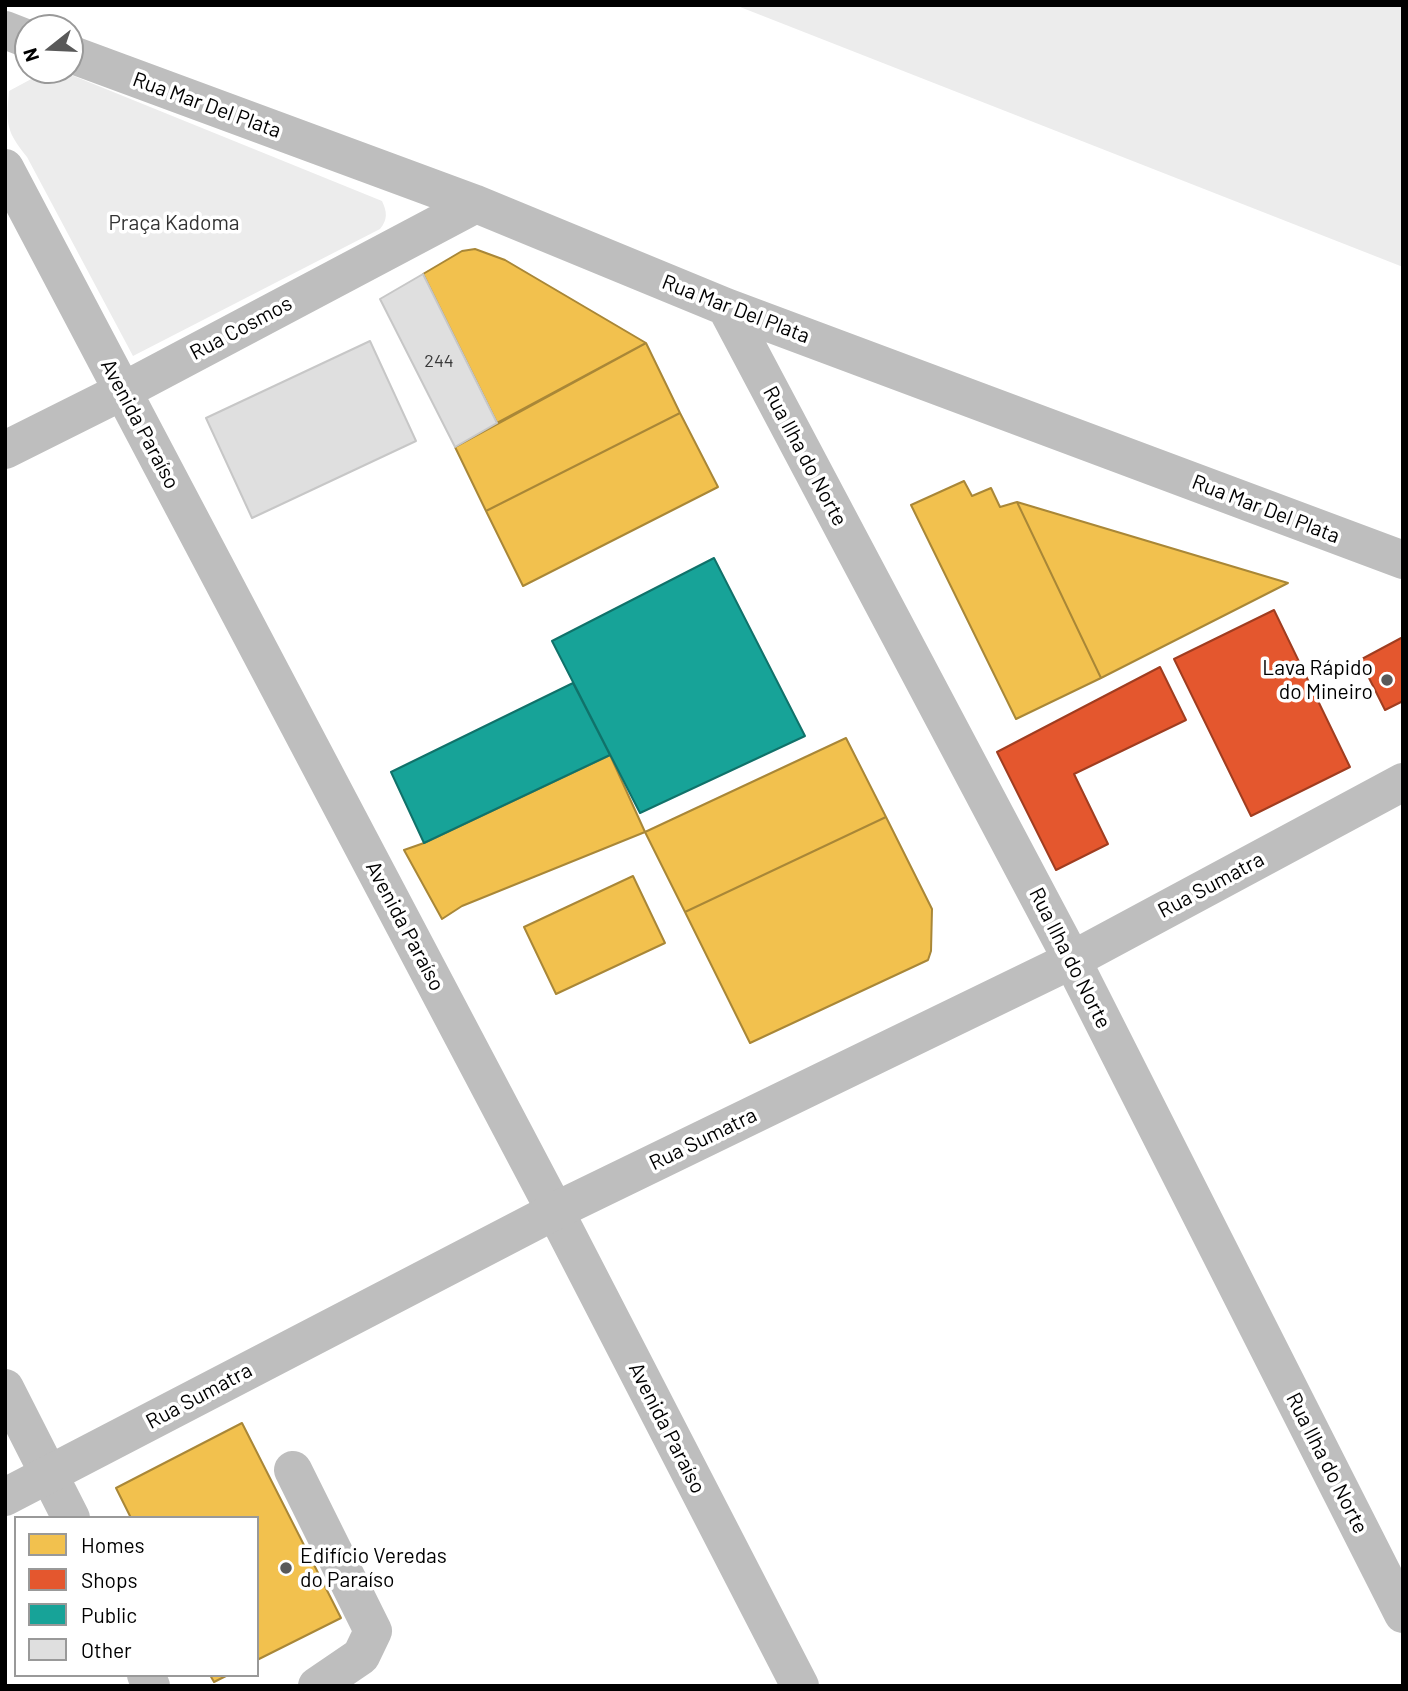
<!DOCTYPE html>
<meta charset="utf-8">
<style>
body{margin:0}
#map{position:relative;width:1408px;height:1691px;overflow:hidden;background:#fff;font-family:Barlow,sans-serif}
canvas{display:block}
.frame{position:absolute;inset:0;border:7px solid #000;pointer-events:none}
.legend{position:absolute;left:14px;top:1516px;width:245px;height:161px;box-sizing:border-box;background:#fff;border:2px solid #999;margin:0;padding:9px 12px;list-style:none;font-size:21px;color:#000}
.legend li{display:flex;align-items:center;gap:14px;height:35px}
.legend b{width:35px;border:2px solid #999}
.north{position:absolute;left:14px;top:14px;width:70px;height:70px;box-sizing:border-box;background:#fff;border:2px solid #999;border-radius:50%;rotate:252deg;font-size:19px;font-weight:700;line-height:28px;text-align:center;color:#000}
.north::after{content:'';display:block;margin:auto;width:24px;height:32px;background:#595959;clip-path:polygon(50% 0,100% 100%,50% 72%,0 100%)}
</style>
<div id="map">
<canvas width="1408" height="1691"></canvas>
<div class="frame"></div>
<ul class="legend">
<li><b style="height:19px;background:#f2c14e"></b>Homes</li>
<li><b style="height:19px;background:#e4572e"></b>Shops</li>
<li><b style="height:19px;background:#17a398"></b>Public</li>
<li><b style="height:19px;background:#dfdfdf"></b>Other</li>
</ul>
<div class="north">N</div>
</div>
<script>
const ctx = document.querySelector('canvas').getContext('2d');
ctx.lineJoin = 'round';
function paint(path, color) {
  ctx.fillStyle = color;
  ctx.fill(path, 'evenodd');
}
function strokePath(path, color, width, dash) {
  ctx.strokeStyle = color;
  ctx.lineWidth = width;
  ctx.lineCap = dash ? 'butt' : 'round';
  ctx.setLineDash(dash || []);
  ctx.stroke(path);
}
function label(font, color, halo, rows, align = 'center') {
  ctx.font = font + ' Barlow,sans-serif';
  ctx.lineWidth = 7;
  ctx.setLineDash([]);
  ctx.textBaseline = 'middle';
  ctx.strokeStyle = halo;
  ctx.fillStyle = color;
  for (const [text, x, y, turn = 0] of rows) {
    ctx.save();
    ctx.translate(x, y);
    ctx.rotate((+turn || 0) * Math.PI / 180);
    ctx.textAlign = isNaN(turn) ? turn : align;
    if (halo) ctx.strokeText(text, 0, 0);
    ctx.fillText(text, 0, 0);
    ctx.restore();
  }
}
paint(new Path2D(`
 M 735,5 L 1403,5 L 1403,267 Z
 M 41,70 L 59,70 L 382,201 C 387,212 388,219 380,229 L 133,356 L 27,157 C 6,131 6,124 9,91 L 35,77 Z`), '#ececec');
const homes = new Path2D(`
 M 475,249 L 505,260 L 646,343 L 497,423 L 423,274 L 462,251 Z
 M 646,343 L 680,413 L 486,511 L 455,447 Z
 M 680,413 L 718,487 L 523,586 L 486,511 Z
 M 964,481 L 972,496 L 991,488 L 1000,507 L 1017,502 L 1101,678 L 1016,719 L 911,505 Z
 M 1017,502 L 1288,583 L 1101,678 Z
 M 846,738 L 886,817 L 685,912 L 645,832 Z
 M 610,755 L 645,832 L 462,906 L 442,919 L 404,850 L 424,843 Z
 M 886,817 L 932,909 L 931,951 L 928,960 L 750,1043 L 685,912 Z
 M 633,876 L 665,943 L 556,994 L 524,927 Z
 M 242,1423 L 341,1618 L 257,1660 L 257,1518 L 131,1518 L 116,1488 Z
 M 210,1675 L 228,1675 L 214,1682 Z`);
paint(homes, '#f2c14e');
strokePath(homes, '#a98737', 2);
const shops = new Path2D(`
 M 1274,610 L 1350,767 L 1251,816 L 1174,659 Z
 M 1403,637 L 1403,701 L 1385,710 L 1360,660 Z
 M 1160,667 L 1186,720 L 1074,774 L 1108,844 L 1056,870 L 997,752 Z`);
paint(shops, '#e4572e');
strokePath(shops, '#a03d20', 2);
const public = new Path2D(`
 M 714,558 L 805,736 L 640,813 L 552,641 Z
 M 573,683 L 610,755 L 424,843 L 391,772 Z`);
paint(public, '#17a398');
strokePath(public, '#10726a', 2);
const building = new Path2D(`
 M 423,274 L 497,423 L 455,447 L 380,299 Z
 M 370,341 L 416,441 L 252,518 L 206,418 Z`);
paint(building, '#dfdfdf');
strokePath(building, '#c7c7c7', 2);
strokePath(new Path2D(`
 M 5,30 L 28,39
 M 70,54 L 476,204 L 726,307 L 1403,560
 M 5,168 L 555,1211 L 800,1686
 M 726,307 L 1072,960 L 1403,1614
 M 5,450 L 123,391 L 476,204
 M 5,1388 L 71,1518
 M 293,1470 L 373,1631 L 361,1656 L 317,1686
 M 146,1675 L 151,1686`), '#bebebe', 38);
strokePath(new Path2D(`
 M 5,1497 L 555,1211 L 1072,960 L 1403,782`), '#bebebe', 38);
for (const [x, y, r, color] of [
 [1387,680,7,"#595959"],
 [286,1568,7,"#595959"]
]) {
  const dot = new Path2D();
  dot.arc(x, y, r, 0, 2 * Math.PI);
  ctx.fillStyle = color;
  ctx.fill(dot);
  strokePath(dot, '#fff', 2.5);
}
label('18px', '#383838', null, [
 ["244",439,361]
]);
label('21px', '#000', '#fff', [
 ["Rua Mar Del Plata",207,105,20],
 ["Rua Mar Del Plata",736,309,21],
 ["Rua Cosmos",241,328,-28],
 ["Avenida Paraíso",140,424,62],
 ["Rua Ilha do Norte",805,456,62],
 ["Rua Mar Del Plata",1266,509,21],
 ["Rua Sumatra",1211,885,-28],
 ["Avenida Paraíso",405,926,62],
 ["Rua Ilha do Norte",1070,958,63],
 ["Rua Sumatra",703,1139,-26],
 ["Rua Sumatra",199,1396,-28],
 ["Avenida Paraíso",667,1428,63],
 ["Rua Ilha do Norte",1327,1463,63]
]);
label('21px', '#333', '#fff', [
 ["Praça Kadoma",174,223]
]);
label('21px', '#000', '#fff', [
 ["Lava Rápido",1373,668],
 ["do Mineiro",1373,692],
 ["Edifício Veredas",300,1556,"left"],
 ["do Paraíso",300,1580,"left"]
], 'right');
</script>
